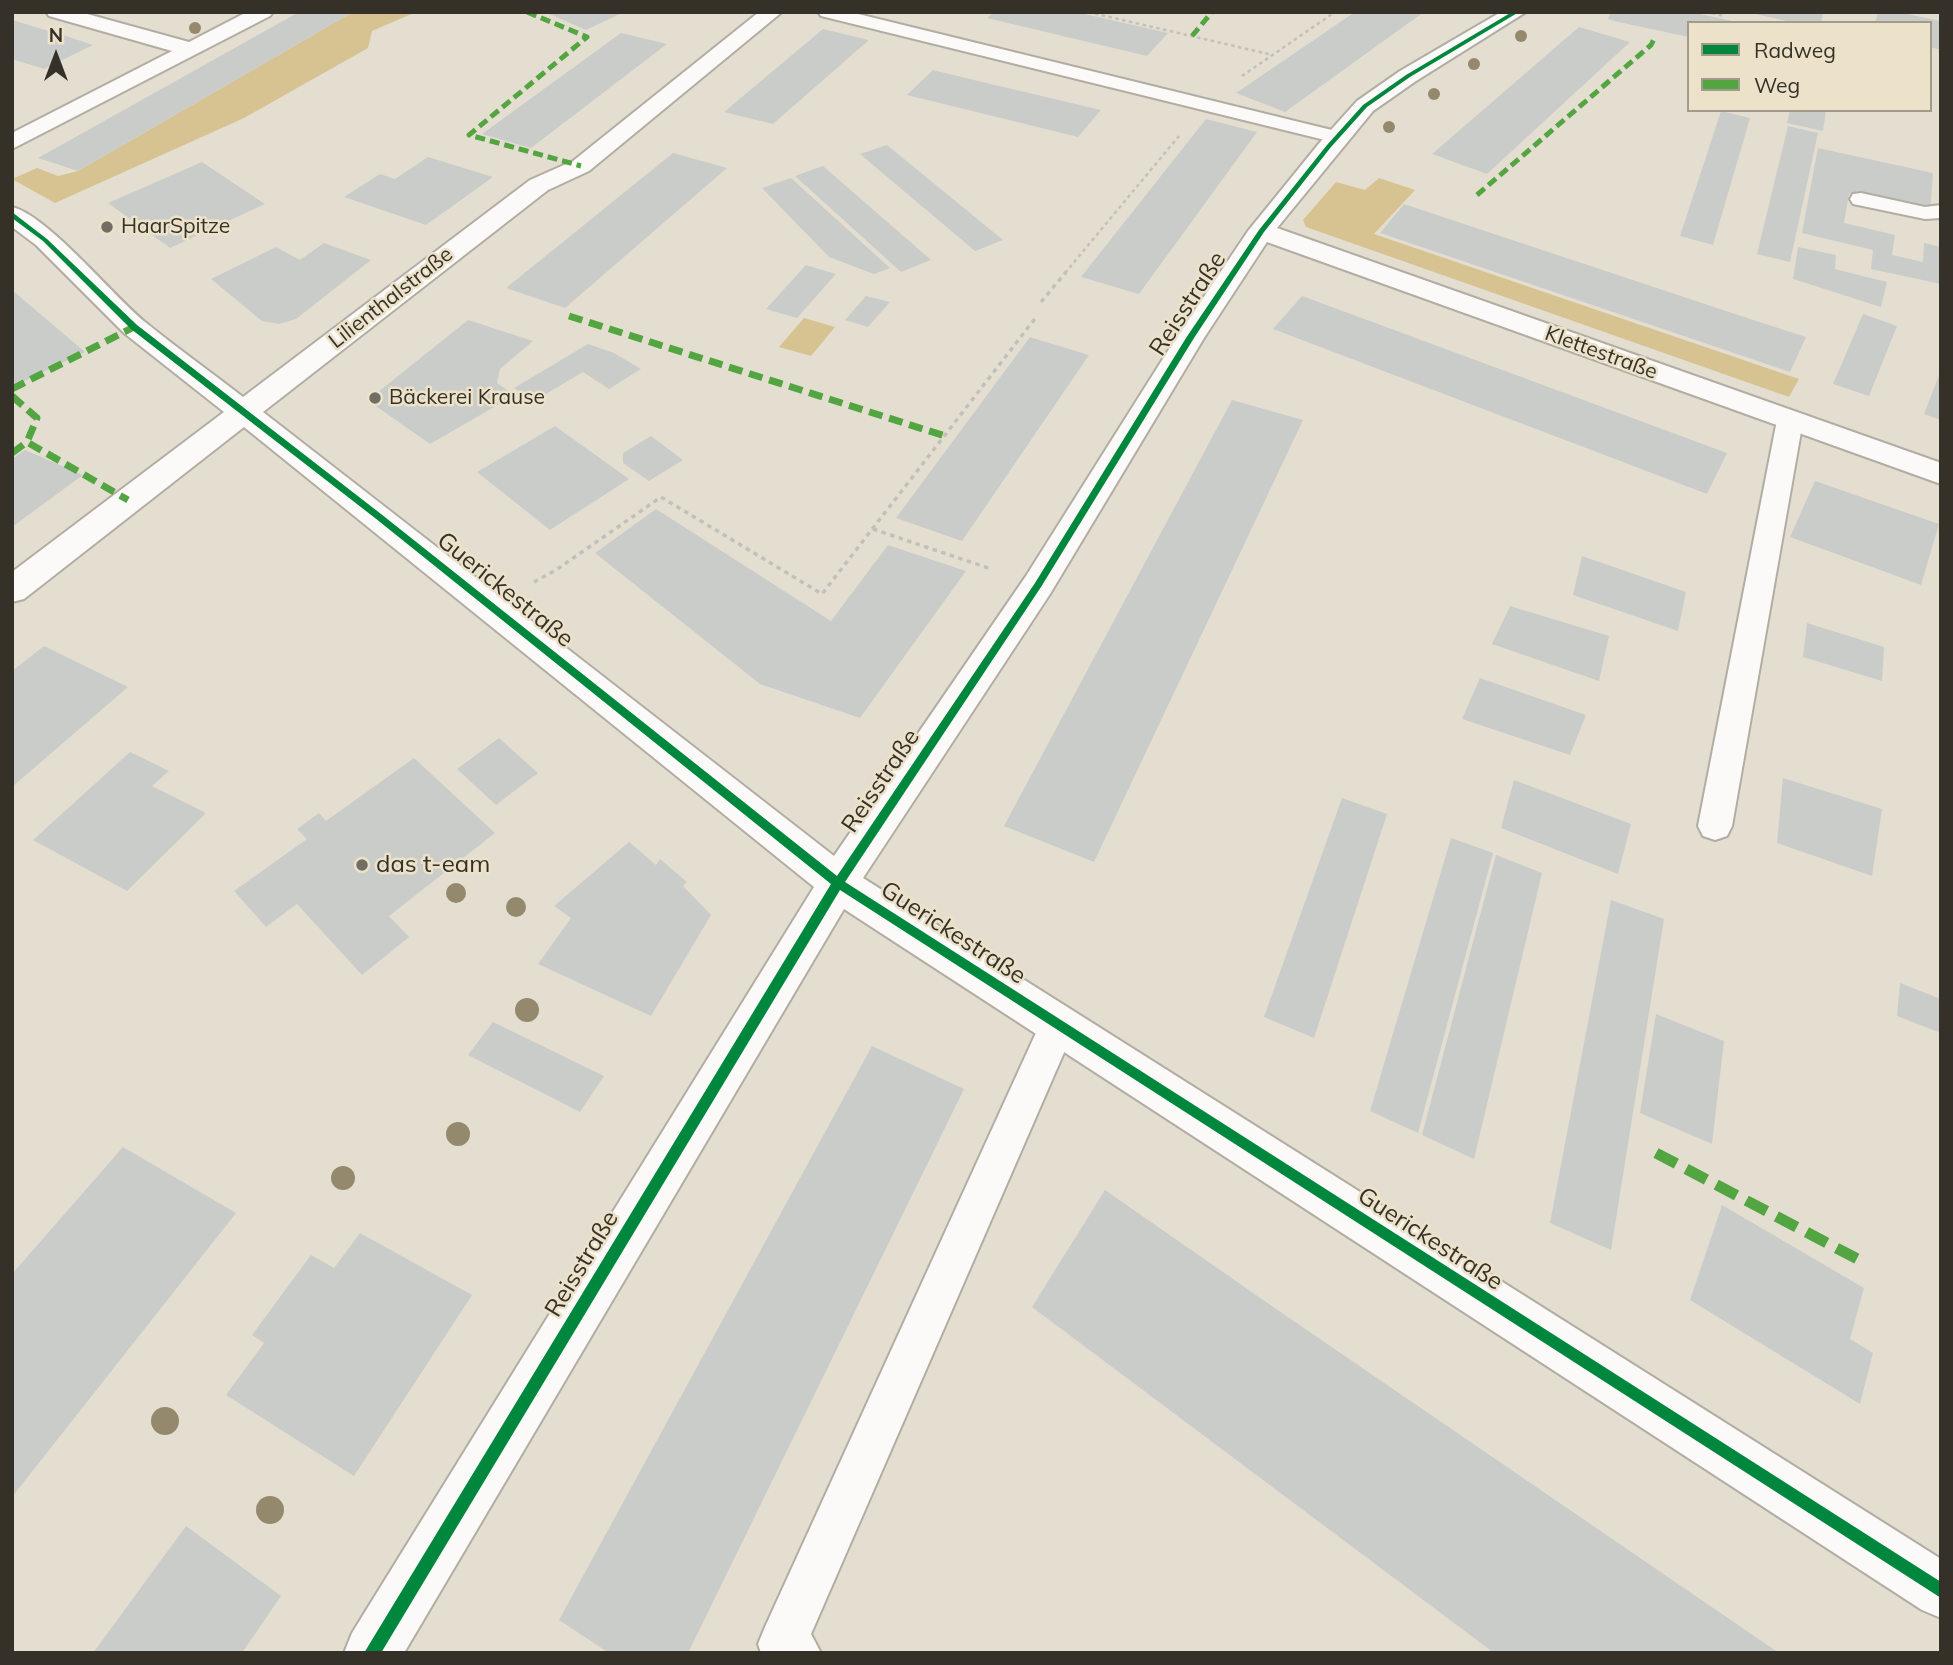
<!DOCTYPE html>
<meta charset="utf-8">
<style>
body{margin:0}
#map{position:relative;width:1953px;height:1665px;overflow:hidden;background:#e4ded1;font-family:Mulish,sans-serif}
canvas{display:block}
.frame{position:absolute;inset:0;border:14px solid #353128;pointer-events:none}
.legend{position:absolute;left:1687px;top:21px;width:245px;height:91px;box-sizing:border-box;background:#ece2c9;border:2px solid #a39b89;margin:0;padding:9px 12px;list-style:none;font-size:21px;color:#353128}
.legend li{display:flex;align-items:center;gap:14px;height:35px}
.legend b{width:35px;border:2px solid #a39b89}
.north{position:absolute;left:21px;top:21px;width:70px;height:70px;-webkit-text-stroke:5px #ece2c9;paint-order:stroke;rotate:0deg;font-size:19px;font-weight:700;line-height:28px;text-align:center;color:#353128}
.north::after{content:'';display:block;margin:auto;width:24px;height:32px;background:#353128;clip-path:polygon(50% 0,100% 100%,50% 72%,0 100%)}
</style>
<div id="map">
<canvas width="1953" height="1665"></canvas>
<div class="frame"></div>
<ul class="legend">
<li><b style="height:9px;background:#00873e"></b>Radweg</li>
<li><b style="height:9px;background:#53a542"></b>Weg</li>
</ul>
<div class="north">N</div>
</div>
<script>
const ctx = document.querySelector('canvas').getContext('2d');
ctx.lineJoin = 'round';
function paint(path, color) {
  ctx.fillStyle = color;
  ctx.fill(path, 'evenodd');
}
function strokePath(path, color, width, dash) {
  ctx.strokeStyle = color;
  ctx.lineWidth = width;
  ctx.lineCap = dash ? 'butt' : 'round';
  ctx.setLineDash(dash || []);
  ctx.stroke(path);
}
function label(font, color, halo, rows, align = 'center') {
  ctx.font = font + ' Mulish,sans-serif';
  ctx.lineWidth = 5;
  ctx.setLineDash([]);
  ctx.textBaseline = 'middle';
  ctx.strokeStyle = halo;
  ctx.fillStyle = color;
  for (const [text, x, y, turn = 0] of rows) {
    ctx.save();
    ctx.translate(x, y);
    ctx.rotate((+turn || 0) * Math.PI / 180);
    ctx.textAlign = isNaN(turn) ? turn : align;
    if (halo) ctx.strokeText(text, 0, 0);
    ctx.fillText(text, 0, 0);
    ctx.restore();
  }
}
paint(new Path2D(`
 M 353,12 L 416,12 L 372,31 L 368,48 L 244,118 L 55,203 L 12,179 L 37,168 L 58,176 L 78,171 Z
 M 1379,178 L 1415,190 L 1374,234 L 1799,379 L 1789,397 L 1306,227 L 1303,220 L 1336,182 L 1365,190 Z
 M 804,318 L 835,327 L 811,356 L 779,347 Z`), '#d7c291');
paint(new Path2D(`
 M 299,12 L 353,12 L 78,171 L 38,158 Z
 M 545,12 L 624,12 L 586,30 Z
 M 994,12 L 1076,12 L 1168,33 L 1147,56 L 987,18 Z
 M 1355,12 L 1424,12 L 1285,112 L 1236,93 Z
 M 1611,12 L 1691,12 L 1737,22 L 1689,23 L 1689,37 L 1618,22 L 1608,19 Z
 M 1747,12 L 1823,12 L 1821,23 L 1795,23 Z
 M 1878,12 L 1898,12 L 1941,21 L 1941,50 L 1930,47 L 1930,23 L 1875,23 Z
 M 12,20 L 69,37 L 93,45 L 44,69 L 12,59 Z
 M 1579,27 L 1630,42 L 1487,174 L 1432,154 Z
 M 823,29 L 869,40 L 773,124 L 724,112 Z
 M 621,33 L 667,44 L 531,148 L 482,134 Z
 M 933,70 L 974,80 L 1101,110 L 1078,137 L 907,95 Z
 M 1790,110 L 1826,110 L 1823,131 L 1787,123 Z
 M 1721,111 L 1750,118 L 1713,245 L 1680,236 Z
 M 1206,119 L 1257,132 L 1139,294 L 1081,277 Z
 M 1788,126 L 1818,133 L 1790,262 L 1757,254 Z
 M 887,145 L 1003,240 L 975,251 L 860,154 Z
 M 1818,148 L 1933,173 L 1930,212 L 1849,194 L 1844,223 L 1895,235 L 1892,255 L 1923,262 L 1924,243 L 1941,247 L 1941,284 L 1871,269 L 1873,250 L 1802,233 Z
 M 673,153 L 727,168 L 565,308 L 506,288 Z
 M 428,157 L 493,177 L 426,225 L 344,197 L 380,174 L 395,179 Z
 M 202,162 L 265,204 L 170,248 L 108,203 Z
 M 823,166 L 931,260 L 901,272 L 795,176 Z
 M 791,178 L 890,268 L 874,274 L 829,257 L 762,188 Z
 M 1404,204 L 1741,316 L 1806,337 L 1790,372 L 1380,233 Z
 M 324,243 L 371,260 L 296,319 L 280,324 L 262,321 L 211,279 L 276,247 L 300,260 Z
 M 1798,247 L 1836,255 L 1835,269 L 1887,282 L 1881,307 L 1793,279 Z
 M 806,265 L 836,274 L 797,318 L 766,309 Z
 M 12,290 L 85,352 L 12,387 Z
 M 866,296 L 890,302 L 868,327 L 845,320 Z
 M 1302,296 L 1359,317 L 1727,453 L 1707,494 L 1273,329 Z
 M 1863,314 L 1897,326 L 1869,396 L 1833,384 Z
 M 468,320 L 533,341 L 500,369 L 497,383 L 515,395 L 430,444 L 373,404 L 378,392 Z
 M 1030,337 L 1089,355 L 962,541 L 896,518 Z
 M 588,344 L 614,353 L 641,369 L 609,389 L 583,372 L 534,401 L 514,388 Z
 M 1941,370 L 1941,420 L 1924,414 Z
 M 1232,400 L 1303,420 L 1094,862 L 1004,826 Z
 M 555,426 L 629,479 L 550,530 L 477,472 Z
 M 651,436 L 683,460 L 649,481 L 623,463 L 623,453 Z
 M 25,450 L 83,475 L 12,527 L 12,459 Z
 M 1815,481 L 1939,524 L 1921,585 L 1790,537 Z
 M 656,509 L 831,621 L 888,545 L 966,571 L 860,718 L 760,684 L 595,553 Z
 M 1582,556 L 1686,592 L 1678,631 L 1573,595 Z
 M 1510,606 L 1609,636 L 1599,681 L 1492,644 Z
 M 1807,623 L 1884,647 L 1882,681 L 1803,657 Z
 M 44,646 L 128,687 L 12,787 L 12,671 Z
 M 1480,678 L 1586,715 L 1570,755 L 1462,719 Z
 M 499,738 L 538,773 L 496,805 L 457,769 Z
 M 130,752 L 169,771 L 152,786 L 206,813 L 127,891 L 33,840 Z
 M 414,758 L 495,833 L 389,916 L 409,937 L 362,975 L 297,904 L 266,927 L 234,891 L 307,839 L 297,829 L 319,813 L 326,821 Z
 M 1783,778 L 1882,809 L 1872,876 L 1777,843 Z
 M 1514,780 L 1631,824 L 1618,874 L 1501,828 Z
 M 1342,798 L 1387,814 L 1314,1038 L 1264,1017 Z
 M 1451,838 L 1493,853 L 1418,1133 L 1370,1111 Z
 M 629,842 L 656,865 L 660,859 L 687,882 L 683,886 L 711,915 L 651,1016 L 538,964 L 571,918 L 554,906 Z
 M 1496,855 L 1542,873 L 1474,1159 L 1422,1135 Z
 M 1611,900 L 1664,919 L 1611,1250 L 1550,1223 Z
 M 1900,983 L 1941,999 L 1941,1033 L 1897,1016 Z
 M 1656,1014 L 1724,1041 L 1712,1144 L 1640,1113 Z
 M 493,1022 L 604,1076 L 580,1112 L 468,1055 Z
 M 872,1046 L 964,1089 L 688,1653 L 609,1653 L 559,1620 Z
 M 123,1147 L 236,1213 L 12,1497 L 12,1274 Z
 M 1105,1190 L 1279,1311 L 1779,1653 L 1494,1653 L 1032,1307 Z
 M 1722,1205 L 1864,1288 L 1850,1339 L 1873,1353 L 1860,1404 L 1690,1300 Z
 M 360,1233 L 472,1295 L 354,1476 L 226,1395 L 264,1343 L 252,1335 L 311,1255 L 334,1268 Z
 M 186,1526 L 281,1596 L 242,1653 L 93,1653 Z`), '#caccc9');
const service = new Path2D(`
 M 818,12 L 850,12 L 1344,133 L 1347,137 L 1344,141 L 1337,143 L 821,16 Z
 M 1861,193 L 1925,207 L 1941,205 L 1941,218 L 1925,219 L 1853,204 L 1850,199 L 1853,194 Z
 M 1790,412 L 1799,414 L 1803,420 L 1732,826 L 1727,836 L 1715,840 L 1703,836 L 1698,826 L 1777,420 L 1781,414 Z
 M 1058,1007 L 1071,1013 L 1076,1025 L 811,1634 L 821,1653 L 761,1653 L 758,1644 L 765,1627 L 1045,1013 Z`);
const minor = new Path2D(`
 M 46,12 L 80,12 L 189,42 L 247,12 L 273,12 L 270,16 L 12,149 L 12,133 L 172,51 L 49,16 Z
 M 759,12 L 782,12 L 589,171 L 548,190 L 263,412 L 834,856 L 1026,576 L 1176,338 L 1248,231 L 1321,141 L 1357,101 L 1400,71 L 1501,12 L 1526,12 L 1416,81 L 1373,111 L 1277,228 L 1941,463 L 1941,484 L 1267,242 L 1204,338 L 1050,594 L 863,878 L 1941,1559 L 1941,1618 L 1922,1610 L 844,909 L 404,1653 L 344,1653 L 352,1633 L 814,887 L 244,427 L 24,599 L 12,602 L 12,572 L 224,412 L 124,333 L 36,245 L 12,227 L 12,207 C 47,215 113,296 145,322 C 177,348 211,372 243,397 L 530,180 L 573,161 Z`);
strokePath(service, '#b1ada3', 4);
strokePath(minor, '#b1ada3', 4);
strokePath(new Path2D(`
 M 1088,12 L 1273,55
 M 1705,12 L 1725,16
 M 1242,76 L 1335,12
 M 1065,273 L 1179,136`), '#c2c0bc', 2.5, [3.5, 3.5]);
strokePath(new Path2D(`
 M 1041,302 L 1066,272
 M 873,529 L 991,569
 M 534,582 L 556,570 L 661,497 L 822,594 L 1037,316`), '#c2c0bc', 3.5, [4.5, 4.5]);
paint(service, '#fbfaf8');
paint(minor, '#fbfaf8');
strokePath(new Path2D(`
 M 527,12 L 587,37 L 469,135 L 581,166
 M 1192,36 L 1212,12
 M 1477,195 L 1651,45 L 1655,37`), '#53a542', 5, [10, 5]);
strokePath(new Path2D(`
 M 569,316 L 945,436
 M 12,389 L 134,327
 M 12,396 L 37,418 L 27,442
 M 12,453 L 27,442 L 128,500`), '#53a542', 7, [14, 7]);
strokePath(new Path2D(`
 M 1656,1153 L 1865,1263`), '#53a542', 11, [23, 11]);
paint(new Path2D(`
 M 1512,12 L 1519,12 L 1410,77 L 1367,107 L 1331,147 L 1264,232 L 1194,338 L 1041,587 L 845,882 L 1941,1582 L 1941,1598 L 840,890 L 381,1653 L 364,1653 L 831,884 L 375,518 L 131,329 L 43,241 L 12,218 L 12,212 L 47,239 L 137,325 L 381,514 L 837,876 L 1035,583 L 1186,338 L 1259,230 L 1327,145 L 1363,105 L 1406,75 Z`), '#00873e');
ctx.fillStyle = '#95896d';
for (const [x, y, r] of [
 [195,28,6],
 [1521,36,6],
 [1474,64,6],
 [1434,94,6],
 [1389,127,6],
 [456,893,10],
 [516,907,10],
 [527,1010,12],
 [458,1134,12],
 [343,1178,12],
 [165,1421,14],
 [270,1510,14]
]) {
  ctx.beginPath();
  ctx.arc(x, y, r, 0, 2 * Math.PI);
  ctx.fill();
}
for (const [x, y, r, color] of [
 [107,227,7,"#726e63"],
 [375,398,7,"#726e63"],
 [362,865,7,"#726e63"]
]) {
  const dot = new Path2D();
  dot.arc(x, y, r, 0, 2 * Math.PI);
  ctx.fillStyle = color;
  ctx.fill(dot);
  strokePath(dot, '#ece2c9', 2.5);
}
label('21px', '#353128', '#ece2c9', [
 ["HaarSpitze",121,227],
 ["Bäckerei Krause",389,398]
], 'left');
label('21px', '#353128', '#ece2c9', [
 ["Lilienthalstraße",391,298,-38],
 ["Klettestraße",1601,353,20]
]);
label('24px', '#353128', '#ece2c9', [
 ["Reisstraße",1188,304,-57],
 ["Guerickestraße",505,590,39],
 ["Reisstraße",881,781,-56],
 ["Guerickestraße",953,933,33],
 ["Guerickestraße",1430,1239,33],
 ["Reisstraße",582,1264,-59]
]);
label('24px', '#353128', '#ece2c9', [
 ["das t-eam",376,865]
], 'left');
</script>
